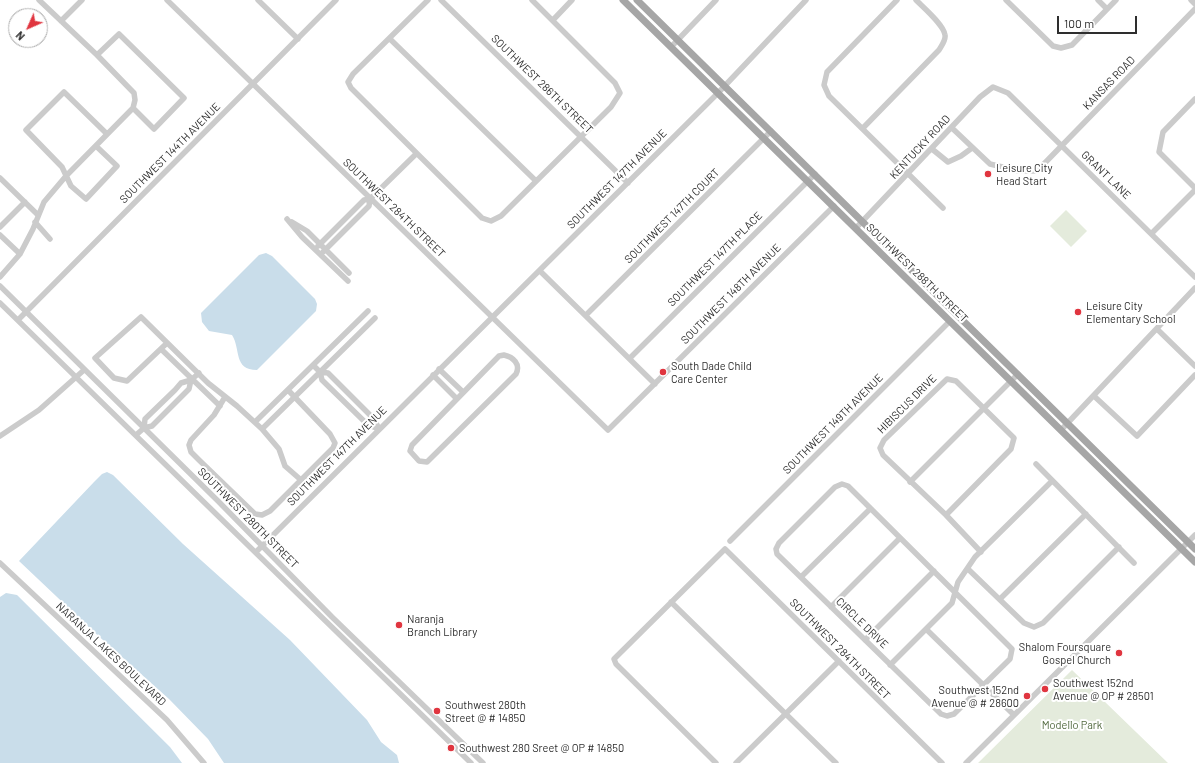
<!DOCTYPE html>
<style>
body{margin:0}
#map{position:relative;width:1195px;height:763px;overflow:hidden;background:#fff;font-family:Barlow,sans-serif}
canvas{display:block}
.north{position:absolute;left:8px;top:8px;width:40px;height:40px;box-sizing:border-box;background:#fff;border:1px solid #ababab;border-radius:50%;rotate:225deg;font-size:11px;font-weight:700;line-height:16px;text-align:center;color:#2e2e2e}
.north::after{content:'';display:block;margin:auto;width:14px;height:18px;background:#e0353f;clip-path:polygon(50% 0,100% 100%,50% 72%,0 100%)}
.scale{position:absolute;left:1057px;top:16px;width:80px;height:18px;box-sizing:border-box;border:2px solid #2e2e2e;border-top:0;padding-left:5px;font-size:12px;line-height:14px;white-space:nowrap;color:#2e2e2e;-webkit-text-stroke:3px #fff;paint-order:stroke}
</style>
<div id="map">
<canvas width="1195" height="763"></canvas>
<div class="north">N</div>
<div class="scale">100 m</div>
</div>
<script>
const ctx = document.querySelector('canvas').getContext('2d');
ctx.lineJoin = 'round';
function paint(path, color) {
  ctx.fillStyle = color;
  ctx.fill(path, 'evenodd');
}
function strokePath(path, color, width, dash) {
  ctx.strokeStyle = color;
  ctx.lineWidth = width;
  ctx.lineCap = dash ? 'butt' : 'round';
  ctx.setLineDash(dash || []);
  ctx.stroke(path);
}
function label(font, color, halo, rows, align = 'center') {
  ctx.font = font + ' Barlow,sans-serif';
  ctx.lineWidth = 4;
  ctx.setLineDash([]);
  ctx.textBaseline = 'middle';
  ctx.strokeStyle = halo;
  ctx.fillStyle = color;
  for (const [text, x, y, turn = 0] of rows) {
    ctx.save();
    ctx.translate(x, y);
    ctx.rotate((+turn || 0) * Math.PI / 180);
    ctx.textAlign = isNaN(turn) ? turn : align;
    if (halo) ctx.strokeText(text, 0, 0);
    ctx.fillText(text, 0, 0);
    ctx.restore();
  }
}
paint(new Path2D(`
 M 1066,210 L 1087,231 L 1071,247 L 1050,226 Z
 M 1072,670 L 1168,763 L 978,763 Z`), '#e4ebdc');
paint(new Path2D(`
 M 266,253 L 272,256 L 315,299 L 317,304 L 316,311 L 257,370 C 233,370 241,349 232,335 L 209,331 L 202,322 L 201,313 L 259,255 Z
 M 107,472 L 113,475 L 183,544 L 290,640 L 367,720 L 381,742 L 397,755 L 399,763 L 224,763 L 208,739 L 169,699 L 94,632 L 19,561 L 94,482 L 102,474 Z
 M 6,593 L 17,595 L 170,747 L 182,763 L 0,763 L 0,597 Z`), '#c9ddea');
strokePath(new Path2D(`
 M 167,0 L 608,430 L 834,206
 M 258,0 L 298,39
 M 428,0 L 353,74 L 348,82 L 351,88 L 482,218 L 491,221 L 501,216 L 611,107 L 620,93 L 615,83 L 532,0
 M 441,0 L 628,183
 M 897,0 L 827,72 L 824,85 L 829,96 L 943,208
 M 1006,0 L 1053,46 L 1061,48 L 1072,45 L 1116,0
 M 1098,0 L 1107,9
 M 1191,0 L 1195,4
 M 553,20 L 572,0
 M 61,21 L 82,0
 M 390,39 L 536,181
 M 671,47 L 716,0
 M 97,55 L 119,34 L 184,98 L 154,129 L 133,108
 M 1195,99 L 1163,132 L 1159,152 L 1195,188
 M 863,128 L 939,50 C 942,45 946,40 945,35 C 944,25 923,7 916,0
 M 952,128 L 990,164 L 1019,171 L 1037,171 L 1195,9
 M 96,146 L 117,166 L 86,199 L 71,186 L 62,167 L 26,130 L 64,92 L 107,134
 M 932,149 L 948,162 L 961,156 L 972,148
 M 0,178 L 38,215
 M 370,199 L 416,154
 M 287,219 L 302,237 L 348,281
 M 35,222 L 50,239
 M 292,222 L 307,231 L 349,273
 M 0,227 L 25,202
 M 856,228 L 980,97 L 993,87 L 1008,93 L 1195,277
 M 1152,233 L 1195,190
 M 0,235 L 20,254
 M 318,246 L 364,200 L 370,199
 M 323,252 L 369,206 L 370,199
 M 540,271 L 655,384
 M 0,277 L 20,254 L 33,229 L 44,202 L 66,176 L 133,108 L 135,100 L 134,93 L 97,55 L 39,0
 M 0,286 L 218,501 L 332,617 L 483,763
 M 0,303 L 471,763
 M 586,315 L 771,131
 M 18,320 L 336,0
 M 1157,329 L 1195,366
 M 167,343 L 127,381 L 114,378 L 95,358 L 141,317 L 208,383 L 237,406 L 262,429 L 279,449 L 285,466 L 301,480
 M 161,349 L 220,406
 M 504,355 C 513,357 521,364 516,374 L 427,462 L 419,461 L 410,451 L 412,445 L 499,356 Z
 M 630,358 L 815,174
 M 313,365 L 320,372 L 322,380 L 368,425 L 379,429
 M 439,369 L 463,392
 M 320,372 L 328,373 L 374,419 L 379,429
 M 433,375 L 457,399
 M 1094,396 L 1137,436 L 1195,375
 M 225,397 L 214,415 L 191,440 L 189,445 L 191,452 L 199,460 L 255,514 L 262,515 L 270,511 L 333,448 L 335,443 L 330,434 L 288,390
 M 255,422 L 368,311
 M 144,428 L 145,419 L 175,390 L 181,383 L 191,380 L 199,373
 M 262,429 L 375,318
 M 1061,430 L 1195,288
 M 136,435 L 144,428 L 152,426 L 189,389 L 191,380
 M 0,436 L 39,410 L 84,370
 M 1036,464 L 1134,563
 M 910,482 L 1018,374
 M 842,484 L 848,486 L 1012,649 L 1010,659 L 954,714 L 947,716 L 941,714 L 777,554 L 776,549 L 779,543 L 835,487 Z
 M 946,515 L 1011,449 L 1014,438 L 956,381 L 947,379 L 884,440 L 880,448 L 883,455 L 946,515 L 981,552
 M 730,541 L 950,321
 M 256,552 L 718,93 L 806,0
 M 0,563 L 167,720 L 204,763
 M 968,569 L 1024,623 L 1034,627 L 1043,623 L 1119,547
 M 801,577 L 870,509
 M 1000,599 L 1086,514
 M 671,602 L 836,763
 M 831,607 L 900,538
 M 926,629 L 1014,715
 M 865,640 L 934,571
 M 890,665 L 952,603 L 958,582 L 975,557 L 1052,481
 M 716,763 L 616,664 L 614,659 L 725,549 L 942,763
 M 736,763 L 839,661
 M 966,763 L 1195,535`), '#cbcbcb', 5.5);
strokePath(new Path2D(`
 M 623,0 L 1195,562
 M 637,0 L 1195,549`), '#a6a6a6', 7);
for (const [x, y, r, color] of [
 [988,174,4,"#e0353f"],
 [1078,312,4,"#e0353f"],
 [663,372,4,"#e0353f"],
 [399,625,4,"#e0353f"],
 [1119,653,4,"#e0353f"],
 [1045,689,4,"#e0353f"],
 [1027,696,4,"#e0353f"],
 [437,711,4,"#e0353f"],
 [451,748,4,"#e0353f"]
]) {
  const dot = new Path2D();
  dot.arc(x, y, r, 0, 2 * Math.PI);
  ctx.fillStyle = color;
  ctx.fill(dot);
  strokePath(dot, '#fff', 1.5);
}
label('11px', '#2e2e2e', '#fff', [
 ["KANSAS ROAD",1109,83,-46],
 ["SOUTHWEST 286TH STREET",542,84,44],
 ["KENTUCKY ROAD",920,147,-47],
 ["SOUTHWEST 144TH AVENUE",170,153,-45],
 ["GRANT LANE",1106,175,44],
 ["SOUTHWEST 147TH AVENUE",617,179,-45],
 ["SOUTHWEST 284TH STREET",394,208,44],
 ["SOUTHWEST 147TH COURT",672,216,-45],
 ["SOUTHWEST 147TH PLACE",715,259,-45],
 ["SOUTHWEST 288TH STREET",917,273,44],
 ["SOUTHWEST 148TH AVENUE",731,294,-45],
 ["HIBISCUS DRIVE",907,404,-45],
 ["SOUTHWEST 149TH AVENUE",833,424,-45],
 ["SOUTHWEST 147TH AVENUE",337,456,-45],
 ["SOUTHWEST 280TH STREET",248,518,45],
 ["CIRCLE DRIVE",862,623,44],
 ["SOUTHWEST 284TH STREET",840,649,45],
 ["NARANJA LAKES BOULEVARD",111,654,43]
]);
label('11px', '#2e2e2e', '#fff', [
 ["Leisure City",996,168],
 ["Head Start",996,181],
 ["Leisure City",1086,306],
 ["Elementary School",1086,319],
 ["South Dade Child",671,366],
 ["Care Center",671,379],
 ["Naranja",407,619],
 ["Branch Library",407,632],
 ["Shalom Foursquare",1111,647,"right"],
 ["Gospel Church",1111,660,"right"],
 ["Southwest 152nd",1053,683],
 ["Avenue @ OP # 28501",1053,696],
 ["Southwest 152nd",1019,690,"right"],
 ["Avenue @ # 28600",1019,703,"right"],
 ["Southwest 280th",445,705],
 ["Street @ # 14850",445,718],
 ["Southwest 280 Sreet @ OP # 14850",459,748]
], 'left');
label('11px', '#50683d', '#fff', [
 ["Modello Park",1072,725]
]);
</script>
